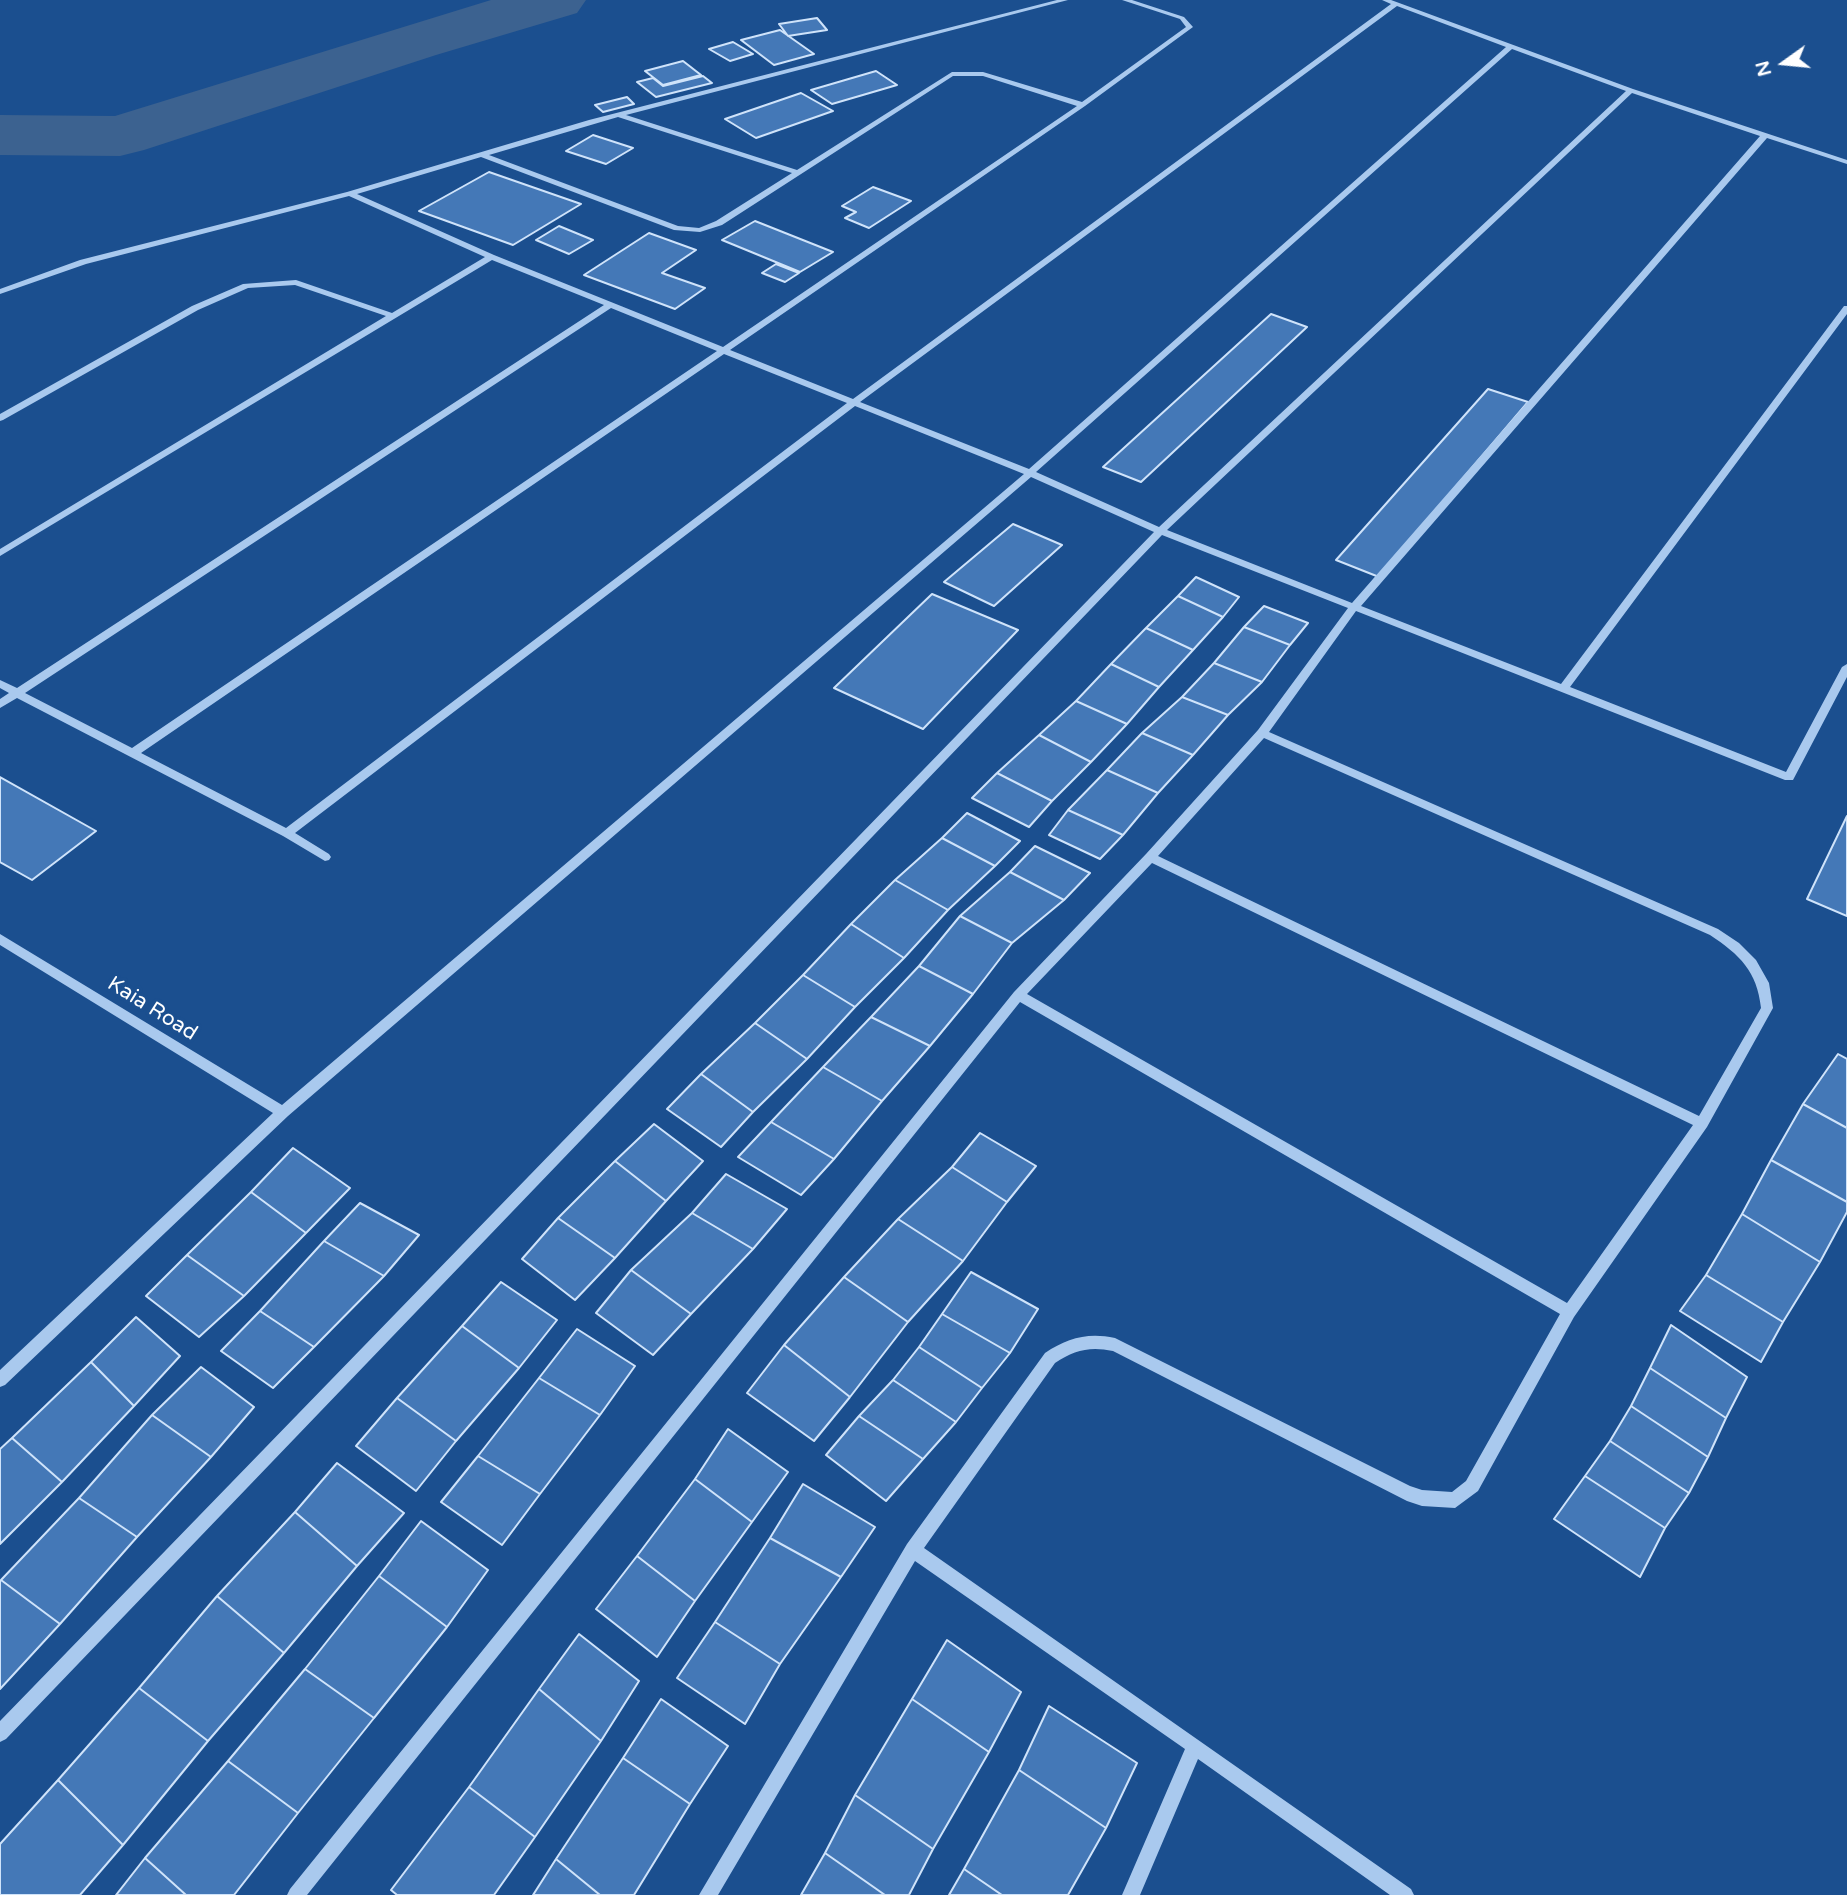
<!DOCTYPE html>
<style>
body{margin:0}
#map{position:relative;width:1847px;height:1895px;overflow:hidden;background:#1b4f8f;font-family:"Varela Round",sans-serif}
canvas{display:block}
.north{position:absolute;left:1749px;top:28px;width:70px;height:70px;-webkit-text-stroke:5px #1b4f8f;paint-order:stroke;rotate:255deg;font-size:19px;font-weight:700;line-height:28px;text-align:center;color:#fff}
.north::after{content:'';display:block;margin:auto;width:24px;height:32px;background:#fff;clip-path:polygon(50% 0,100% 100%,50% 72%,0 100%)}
</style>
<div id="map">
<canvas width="1847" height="1895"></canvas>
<div class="north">N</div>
</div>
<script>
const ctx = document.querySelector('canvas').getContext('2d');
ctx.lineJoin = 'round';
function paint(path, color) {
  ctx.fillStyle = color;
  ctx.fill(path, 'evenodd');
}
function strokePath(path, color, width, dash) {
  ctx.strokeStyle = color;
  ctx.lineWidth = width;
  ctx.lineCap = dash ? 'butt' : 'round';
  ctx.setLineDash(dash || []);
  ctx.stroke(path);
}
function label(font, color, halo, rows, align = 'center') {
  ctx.font = font + ' "Varela Round",sans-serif';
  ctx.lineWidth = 7;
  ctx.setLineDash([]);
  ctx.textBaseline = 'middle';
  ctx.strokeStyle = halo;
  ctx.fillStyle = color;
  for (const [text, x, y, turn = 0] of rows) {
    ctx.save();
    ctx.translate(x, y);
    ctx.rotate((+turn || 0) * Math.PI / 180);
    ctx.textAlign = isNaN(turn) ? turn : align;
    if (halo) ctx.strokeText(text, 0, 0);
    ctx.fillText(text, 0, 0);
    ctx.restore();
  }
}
paint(new Path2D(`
 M 491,0 L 586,0 L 577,13 L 436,55 L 144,150 L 120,156 L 0,155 L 0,115 L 115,116 Z`), '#3c6290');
const building = new Path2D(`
 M 817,18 L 827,30 L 788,36 L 779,24 Z
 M 780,30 L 814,54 L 774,65 L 741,40 Z
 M 733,42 L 753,54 L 730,61 L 709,49 Z
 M 683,61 L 701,75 L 663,85 L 645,71 Z
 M 876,71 L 897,85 L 832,104 L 811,90 Z
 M 703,76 L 712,83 L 656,97 L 637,82 L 653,78 L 663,86 Z
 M 801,93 L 833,111 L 756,138 L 725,119 Z
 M 627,97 L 634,104 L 603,112 L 595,105 Z
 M 593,135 L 633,148 L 606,164 L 566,151 Z
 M 489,172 L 581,204 L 513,245 L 419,211 Z
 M 873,187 L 911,201 L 869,228 L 845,218 L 856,212 L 842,206 Z
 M 755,221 L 833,252 L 800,272 L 722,240 Z
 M 559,226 L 593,240 L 569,254 L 536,240 Z
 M 649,233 L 696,250 L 662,273 L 705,288 L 675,309 L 584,275 Z
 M 776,264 L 799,273 L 785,282 L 762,273 Z
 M 1271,314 L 1307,327 L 1141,482 L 1103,467 Z
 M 1488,389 L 1528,402 L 1379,577 L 1336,560 Z
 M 1013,524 L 1062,545 L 994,606 L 944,582 Z
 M 1196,577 L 1239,597 L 1223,617 L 1178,596 Z
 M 932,594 L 1018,630 L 923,729 L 834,688 Z
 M 1178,596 L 1223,617 L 1193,650 L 1146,628 Z
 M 1264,606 L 1308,623 L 1290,645 L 1244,627 Z
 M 1244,627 L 1290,645 L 1262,682 L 1214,663 Z
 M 1146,628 L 1193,650 L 1159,687 L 1111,664 Z
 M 1214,663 L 1262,682 L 1228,715 L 1182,697 Z
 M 1111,664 L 1159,687 L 1127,724 L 1076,701 Z
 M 1182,697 L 1228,715 L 1193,755 L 1142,733 Z
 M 1076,701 L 1127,724 L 1091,762 L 1039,735 Z
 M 1142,733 L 1193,755 L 1158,793 L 1107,770 Z
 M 1039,735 L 1091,762 L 1052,801 L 997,773 Z
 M 1107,770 L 1158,793 L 1123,835 L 1068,810 Z
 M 997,773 L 1052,801 L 1029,827 L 972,798 Z
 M 0,777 L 96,831 L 32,880 L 0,862 Z
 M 1068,810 L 1123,835 L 1100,859 L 1049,835 Z
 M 967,813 L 1020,841 L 995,866 L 942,838 Z
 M 1847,816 L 1847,916 L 1807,899 Z
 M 942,838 L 995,866 L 948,910 L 895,880 Z
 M 1035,846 L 1090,873 L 1064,900 L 1010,872 Z
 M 1010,872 L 1064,900 L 1012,943 L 960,916 Z
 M 895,880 L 948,910 L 904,958 L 851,924 Z
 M 960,916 L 1012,943 L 973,994 L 919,966 Z
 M 851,924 L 904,958 L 855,1007 L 803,975 Z
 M 919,966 L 973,994 L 930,1046 L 871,1017 Z
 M 803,975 L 855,1007 L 807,1059 L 755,1023 Z
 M 871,1017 L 930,1046 L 882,1101 L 823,1067 Z
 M 755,1023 L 807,1059 L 753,1112 L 701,1074 Z
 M 1838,1054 L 1847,1059 L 1847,1128 L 1803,1104 Z
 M 823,1067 L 882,1101 L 834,1159 L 771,1122 Z
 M 701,1074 L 753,1112 L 721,1147 L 667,1109 Z
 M 1803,1104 L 1847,1128 L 1847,1202 L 1771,1160 Z
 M 771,1122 L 834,1159 L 801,1195 L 738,1157 Z
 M 654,1124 L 703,1161 L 666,1201 L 615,1161 Z
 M 980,1133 L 1036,1166 L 1007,1202 L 952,1167 Z
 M 293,1148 L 350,1188 L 306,1233 L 251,1192 Z
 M 1771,1160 L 1847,1202 L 1847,1212 L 1820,1262 L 1742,1214 Z
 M 615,1161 L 666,1201 L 615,1258 L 558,1218 Z
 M 952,1167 L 1007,1202 L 963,1261 L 898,1219 Z
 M 726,1174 L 787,1209 L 753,1249 L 692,1213 Z
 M 251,1192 L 306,1233 L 244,1296 L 187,1255 Z
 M 360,1203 L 419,1235 L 384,1276 L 324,1241 Z
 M 692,1213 L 753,1249 L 691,1314 L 631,1270 Z
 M 1742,1214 L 1820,1262 L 1783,1322 L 1706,1275 Z
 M 558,1218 L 615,1258 L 575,1300 L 522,1259 Z
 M 898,1219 L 963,1261 L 908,1322 L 844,1277 Z
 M 324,1241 L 384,1276 L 314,1347 L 260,1311 Z
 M 187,1255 L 244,1296 L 199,1337 L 146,1296 Z
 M 631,1270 L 691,1314 L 653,1355 L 596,1313 Z
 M 971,1272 L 1038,1309 L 1010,1353 L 942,1314 Z
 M 1706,1275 L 1783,1322 L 1761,1362 L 1680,1311 Z
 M 844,1277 L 908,1322 L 850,1397 L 784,1345 Z
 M 501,1282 L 557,1320 L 519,1368 L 462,1326 Z
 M 260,1311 L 314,1347 L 273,1388 L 221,1351 Z
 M 942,1314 L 1010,1353 L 982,1388 L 919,1347 Z
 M 136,1317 L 180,1356 L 134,1406 L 91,1362 Z
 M 1671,1325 L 1747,1377 L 1726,1418 L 1650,1368 Z
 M 462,1326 L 519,1368 L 456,1441 L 397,1398 Z
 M 577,1329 L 635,1366 L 600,1415 L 539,1378 Z
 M 784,1345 L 850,1397 L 814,1441 L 747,1393 Z
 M 919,1347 L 982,1388 L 956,1422 L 893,1380 Z
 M 91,1362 L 134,1406 L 62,1482 L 12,1438 Z
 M 201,1367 L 254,1407 L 211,1457 L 152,1415 Z
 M 1650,1368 L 1726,1418 L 1708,1457 L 1631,1406 Z
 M 539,1378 L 600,1415 L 540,1494 L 478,1456 Z
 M 893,1380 L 956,1422 L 923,1459 L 859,1416 Z
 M 397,1398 L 456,1441 L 416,1491 L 356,1446 Z
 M 1631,1406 L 1708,1457 L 1689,1493 L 1610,1441 Z
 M 152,1415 L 211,1457 L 137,1537 L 79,1498 Z
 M 859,1416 L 923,1459 L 886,1501 L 826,1455 Z
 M 728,1429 L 788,1472 L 752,1522 L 695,1479 Z
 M 12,1438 L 62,1482 L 0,1544 L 0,1449 Z
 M 1610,1441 L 1689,1493 L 1665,1528 L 1585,1476 Z
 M 478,1456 L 540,1494 L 502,1545 L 441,1502 Z
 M 337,1463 L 404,1513 L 357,1566 L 295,1512 Z
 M 1585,1476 L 1665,1528 L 1640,1577 L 1554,1519 Z
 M 695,1479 L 752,1522 L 695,1601 L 637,1556 Z
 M 803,1484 L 875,1527 L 841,1577 L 770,1538 Z
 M 79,1498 L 137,1537 L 60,1624 L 1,1580 Z
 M 295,1512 L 357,1566 L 284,1653 L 217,1596 Z
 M 421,1521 L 488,1570 L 447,1627 L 379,1576 Z
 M 770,1538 L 841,1577 L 780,1664 L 715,1622 Z
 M 637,1556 L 695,1601 L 657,1657 L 596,1609 Z
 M 379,1576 L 447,1627 L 374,1718 L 305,1669 Z
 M 1,1580 L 60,1624 L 0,1689 L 0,1581 Z
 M 217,1596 L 284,1653 L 208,1741 L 139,1688 Z
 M 715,1622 L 780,1664 L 745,1724 L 677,1678 Z
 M 579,1634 L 639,1681 L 601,1741 L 539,1689 Z
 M 947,1640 L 1021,1692 L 989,1752 L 912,1699 Z
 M 305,1669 L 374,1718 L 298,1813 L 228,1761 Z
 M 139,1688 L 208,1741 L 123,1845 L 58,1780 Z
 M 539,1689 L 601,1741 L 535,1837 L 469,1787 Z
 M 661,1699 L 728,1746 L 690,1804 L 623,1758 Z
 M 912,1699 L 989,1752 L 933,1849 L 855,1795 Z
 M 1049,1706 L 1137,1763 L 1106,1828 L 1019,1770 Z
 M 623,1758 L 690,1804 L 634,1895 L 600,1895 L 556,1859 Z
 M 228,1761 L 298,1813 L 234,1895 L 186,1895 L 145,1858 Z
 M 1019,1770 L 1106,1828 L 1068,1895 L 1002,1895 L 964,1869 Z
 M 58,1780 L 123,1845 L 80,1895 L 0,1895 L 0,1844 Z
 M 469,1787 L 535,1837 L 494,1895 L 397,1895 L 391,1890 Z
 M 855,1795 L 933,1849 L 909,1895 L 885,1895 L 825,1853 Z
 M 825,1853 L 885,1895 L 801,1895 Z
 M 145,1858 L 186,1895 L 116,1895 Z
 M 556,1859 L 600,1895 L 533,1895 Z
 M 964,1869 L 1002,1895 L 949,1895 Z`);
paint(building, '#4478b7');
strokePath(building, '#cfe3fa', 2);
paint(new Path2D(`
 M 1057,0 L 1068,0 L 626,115 L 797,170 L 952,72 L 983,72 L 1082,102 L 1186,27 L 1180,19 L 1122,0 L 1132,0 L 1184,17 L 1193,27 L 1085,106 L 730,350 L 853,399 L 1391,4 L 1382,0 L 1391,0 L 1633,89 L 1847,160 L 1847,164 L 1767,138 L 1361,606 L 1561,684 L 1844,306 L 1847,306 L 1847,314 L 1570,687 L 1786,772 L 1842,667 L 1847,664 L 1847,677 L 1793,780 L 1785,780 L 1356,611 L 1269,732 L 1718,929 L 1739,943 L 1756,960 L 1769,983 L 1773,1008 L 1707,1127 L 1574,1317 L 1478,1491 L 1455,1508 L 1422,1506 L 1407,1501 L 1113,1351 C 1090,1346 1074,1350 1055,1363 L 924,1548 L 1411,1889 L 1414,1895 L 1390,1895 L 1198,1759 L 1140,1895 L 1122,1895 L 1185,1749 L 915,1561 L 718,1895 L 699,1895 L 907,1544 L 1045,1353 C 1067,1338 1088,1332 1115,1338 L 1410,1486 L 1422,1490 L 1452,1492 L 1466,1481 L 1560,1314 L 1020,1002 L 307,1895 L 287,1895 L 290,1889 L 1014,992 L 1146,854 L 1258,730 L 1348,608 L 1162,535 L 6,1739 L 0,1742 L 0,1721 L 1154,532 L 1031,477 L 288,1116 L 5,1385 L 0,1387 L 0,1370 L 273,1113 L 0,945 L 0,934 L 282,1105 L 1024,474 L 855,406 L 295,833 L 329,854 L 331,857 L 329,860 L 325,861 L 283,836 L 17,698 L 0,708 L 0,699 L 9,693 L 0,688 L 0,680 L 17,688 L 604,305 L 492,260 L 0,556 L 0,549 L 386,316 L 295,285 L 248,288 L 198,310 L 3,420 L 0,421 L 0,414 L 192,306 L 243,284 L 296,280 L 392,313 L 485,257 L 349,196 L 86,264 L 0,294 L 0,289 L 80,260 L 347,192 L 589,120 ZM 1397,6 L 1506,47 L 1029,469 L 860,402 ZM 1512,49 L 1626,91 L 1159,527 L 1036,472 ZM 953,76 L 983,76 L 1077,106 L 723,347 L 494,255 L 357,194 L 481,157 L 674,230 L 700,232 L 722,225 ZM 1632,93 L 1760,136 L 1352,603 L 1167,530 ZM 618,117 L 792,173 L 716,221 L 699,228 L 678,226 L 489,155 ZM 611,308 L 717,351 L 132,748 L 25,693 ZM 724,354 L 847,403 L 286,828 L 141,753 ZM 1264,738 L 1710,935 C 1740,955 1757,971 1761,1008 L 1699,1116 L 1158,856 ZM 1152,863 L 1693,1125 L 1567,1303 L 1027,994 Z`), '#a9c9ee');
label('21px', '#fff', '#1b4f8f', [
 ["Kaia Road",152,1009,32]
]);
</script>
